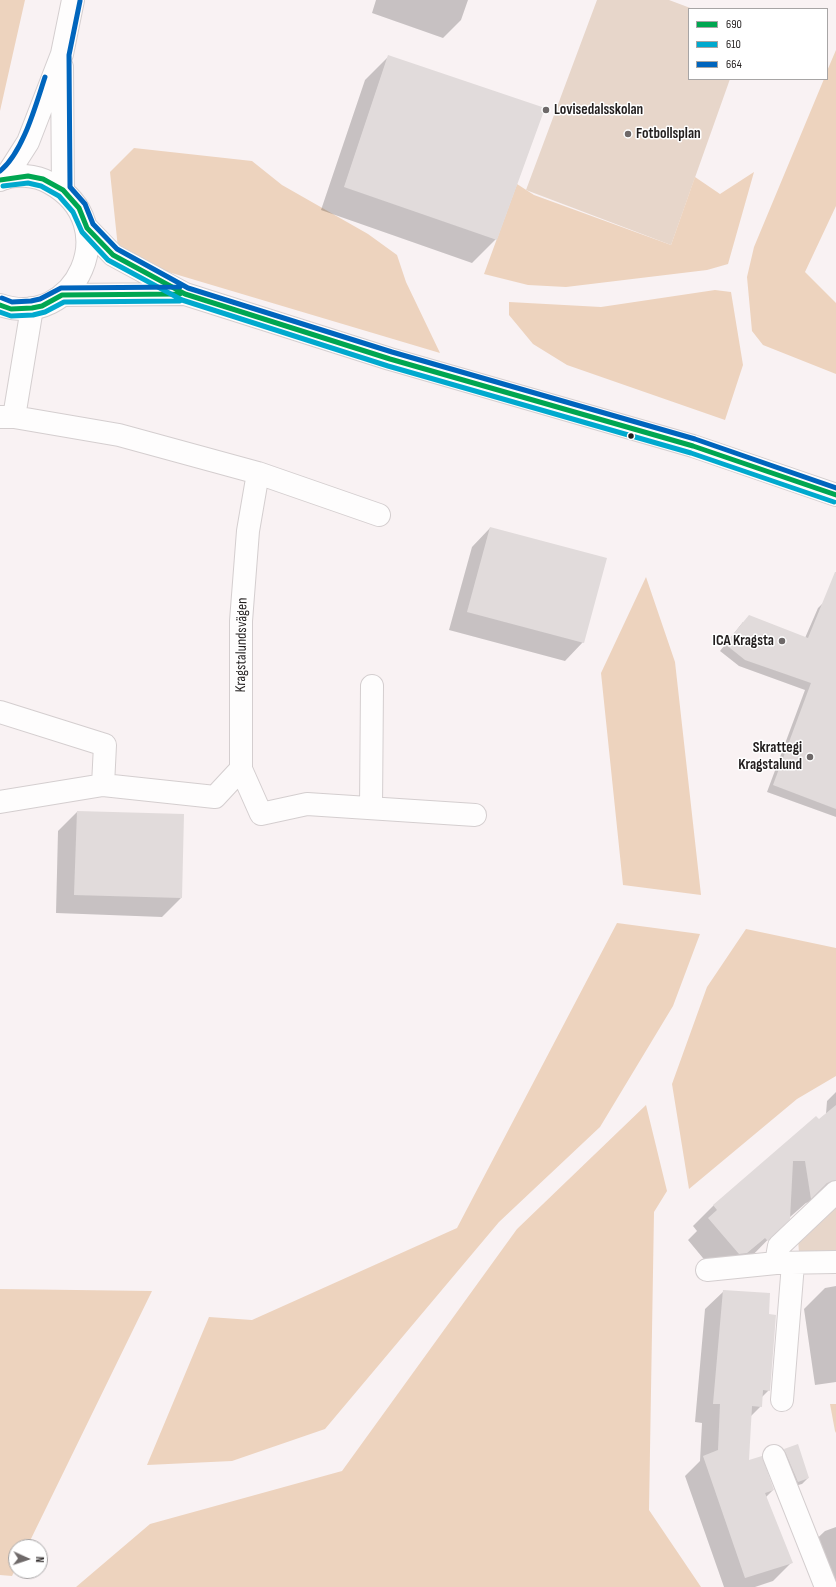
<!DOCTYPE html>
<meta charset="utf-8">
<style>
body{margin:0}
#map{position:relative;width:836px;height:1587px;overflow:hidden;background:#f9f2f3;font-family:"Sofia Sans Condensed",sans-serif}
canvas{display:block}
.legend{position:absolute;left:688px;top:8px;width:140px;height:72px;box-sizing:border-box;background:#fff;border:1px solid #a7a5a5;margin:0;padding:5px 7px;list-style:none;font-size:12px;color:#231f1f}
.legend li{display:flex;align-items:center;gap:8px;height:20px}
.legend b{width:20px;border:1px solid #a7a5a5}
.north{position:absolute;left:8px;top:1539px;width:40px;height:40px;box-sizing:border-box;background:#fff;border:1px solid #a7a5a5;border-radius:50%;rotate:93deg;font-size:11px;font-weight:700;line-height:16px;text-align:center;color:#231f1f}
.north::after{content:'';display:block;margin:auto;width:14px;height:18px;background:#6e6969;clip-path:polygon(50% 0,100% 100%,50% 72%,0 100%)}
</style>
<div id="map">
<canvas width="836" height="1587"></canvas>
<ul class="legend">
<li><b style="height:5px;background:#00a651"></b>690</li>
<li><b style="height:5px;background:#00a9ce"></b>610</li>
<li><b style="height:5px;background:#0065bd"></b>664</li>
</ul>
<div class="north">N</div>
</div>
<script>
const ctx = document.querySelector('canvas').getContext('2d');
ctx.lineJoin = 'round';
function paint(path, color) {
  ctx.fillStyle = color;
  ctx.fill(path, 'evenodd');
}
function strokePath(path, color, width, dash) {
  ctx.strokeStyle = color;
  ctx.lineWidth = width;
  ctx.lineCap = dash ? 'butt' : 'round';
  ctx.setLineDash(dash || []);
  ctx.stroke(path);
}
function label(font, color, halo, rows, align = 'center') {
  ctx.font = font + ' "Sofia Sans Condensed",sans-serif';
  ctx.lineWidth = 3;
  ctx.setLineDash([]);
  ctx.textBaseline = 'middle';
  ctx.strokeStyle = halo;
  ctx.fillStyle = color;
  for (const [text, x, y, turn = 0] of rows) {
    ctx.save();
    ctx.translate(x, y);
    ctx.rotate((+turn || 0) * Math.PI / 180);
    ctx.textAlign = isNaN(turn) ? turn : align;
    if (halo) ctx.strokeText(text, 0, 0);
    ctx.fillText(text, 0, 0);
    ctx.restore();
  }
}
paint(new Path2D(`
 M 597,0 L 669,0 L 693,9 L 689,9 L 689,79 L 730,79 L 671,245 L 526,190 Z
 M 836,1201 L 836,1257 L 799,1253 L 798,1239 Z`), '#e7d6ca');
paint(new Path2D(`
 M 0,0 L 25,0 L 0,111 Z
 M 836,50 L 836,206 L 805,272 L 836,303 L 836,374 L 763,345 L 752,331 L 747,277 L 754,247 L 824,79 L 827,79 L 827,71 Z
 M 134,148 L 252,161 L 282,185 L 368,234 L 397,255 L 406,282 L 440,353 L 138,263 L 118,248 L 110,172 Z
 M 754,172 L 728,264 L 707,270 L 566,287 L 528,285 L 484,274 L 517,184 L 534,195 L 671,245 L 695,177 L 720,194 Z
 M 715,290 L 731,292 L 743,365 L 725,420 L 567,365 L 533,344 L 509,315 L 509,302 L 601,307 Z
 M 646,577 L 675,662 L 701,895 L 623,885 L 601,673 Z
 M 617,923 L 700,934 L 673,1006 L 600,1127 L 499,1222 L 325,1429 L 232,1461 L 147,1465 L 209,1317 L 252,1320 L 457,1228 Z
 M 746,929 L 836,948 L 836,1076 L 797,1099 L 689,1189 L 672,1084 L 707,987 Z
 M 646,1105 L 667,1191 L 654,1212 L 649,1510 L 701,1587 L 76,1587 L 150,1524 L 342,1471 L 517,1229 Z
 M 0,1289 L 152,1291 L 27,1547 L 16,1547 L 16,1568 L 12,1576 L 0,1575 Z
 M 830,1404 L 836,1404 L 836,1433 L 835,1431 Z`), '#edd3be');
paint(new Path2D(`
 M 376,0 L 468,0 L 461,20 L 443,38 L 372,13 Z
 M 388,57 L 496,239 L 472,263 L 321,210 L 365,80 Z
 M 490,528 L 583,642 L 565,661 L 449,630 L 472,547 Z
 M 836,595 L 836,817 L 767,792 L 805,690 L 739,666 L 720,651 L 743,622 L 805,638 L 818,608 L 825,601 Z
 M 77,812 L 181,898 L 162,917 L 56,913 L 58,831 Z
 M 836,1092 L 836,1182 L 819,1199 L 806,1203 L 790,1217 L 746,1262 L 717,1275 L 688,1240 L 697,1231 L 693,1226 L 714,1205 L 826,1114 L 827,1101 Z
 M 836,1286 L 836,1382 L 815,1385 L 804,1309 L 825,1288 Z
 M 724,1291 L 768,1315 L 769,1390 L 761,1398 L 761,1406 L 750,1417 L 748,1462 L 773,1490 L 766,1497 L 792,1562 L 773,1581 L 755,1587 L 724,1587 L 685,1476 L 700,1461 L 702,1423 L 695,1422 L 705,1309 Z
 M 784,1450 L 808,1478 L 802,1484 L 791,1487 L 778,1456 Z
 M 836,1527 L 836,1587 L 806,1549 L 825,1531 Z`), '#0003');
paint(new Path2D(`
 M 388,55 L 545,108 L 497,240 L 344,187 Z
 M 490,527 L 607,558 L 584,643 L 467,612 Z
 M 835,572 L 836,572 L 836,809 L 773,785 L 811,683 L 745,660 L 725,644 L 749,615 L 808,638 Z
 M 77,811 L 184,814 L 182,898 L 74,895 Z
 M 836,1105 L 836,1180 L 827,1183 L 811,1199 L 805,1161 L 793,1161 L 790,1219 L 768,1241 L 765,1238 L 747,1253 L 739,1254 L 708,1218 L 717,1210 L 713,1205 L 816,1116 L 819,1119 Z
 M 723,1290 L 770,1293 L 769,1314 L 776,1315 L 770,1391 L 763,1390 L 762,1407 L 752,1406 L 749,1460 L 762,1456 L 774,1490 L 765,1493 L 793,1563 L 745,1578 L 703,1456 L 718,1450 L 720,1404 L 713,1404 Z
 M 798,1444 L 809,1478 L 798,1482 L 784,1449 Z`), '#e1dbdb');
const minor = new Path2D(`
 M 62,67 L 63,190
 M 5,178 L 28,142 L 62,54 L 73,0
 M 0,417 L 14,417 L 119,435 L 258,473
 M 14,417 L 32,308
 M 379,515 L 258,473 L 248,531 L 241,621 L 241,769 L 261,814 L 307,804 L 475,815
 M 0,712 L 105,745 L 103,785
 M 0,802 L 103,785 L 215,797 L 241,769
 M 371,808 L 372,686
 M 776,1263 L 779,1246 L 836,1192
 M 707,1270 L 776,1263 L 836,1262
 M 782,1400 L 793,1264
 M 774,1456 L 826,1587`);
const major = new Path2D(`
 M 0,180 C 14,173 36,175 50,183 C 125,224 76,331 0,305
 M 87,228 L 113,255 L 185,294 L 390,359 L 693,446 L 836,495
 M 62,295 L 183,294`);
strokePath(minor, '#d4cecf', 24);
strokePath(major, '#d4cecf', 24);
strokePath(minor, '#fefdfd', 22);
strokePath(major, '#fefdfd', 22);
strokePath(new Path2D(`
 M 0,180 L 28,176 L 43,179 L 63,190 L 79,208 L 87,228 L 113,255 L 185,294 L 390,359 L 693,446 L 836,495
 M 0,305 L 11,309 L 32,308 L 42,306 L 62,295 L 180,294`), '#00a651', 5);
strokePath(new Path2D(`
 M 3,186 L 28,183 L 41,186 L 59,196 L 73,212 L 82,232 L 108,260 L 182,300 L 388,366 L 691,453 L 834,502
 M 0,312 L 11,316 L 33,315 L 45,312 L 64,302 L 180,301`), '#00a9ce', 5);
strokePath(new Path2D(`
 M 80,1 L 69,55 L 70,187 L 85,204 L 93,224 L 117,249 L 188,288 L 392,352 L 695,439 L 836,488
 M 0,171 C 23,153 36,104 45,77
 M 2,298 L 12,302 L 31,301 L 40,299 L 61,288 L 180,287`), '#0065bd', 5);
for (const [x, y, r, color] of [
 [546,110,4,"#6e6969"],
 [628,134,4,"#6e6969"],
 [631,436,3.5,"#231f1f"],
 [782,641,4,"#6e6969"],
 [810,757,4,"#6e6969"]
]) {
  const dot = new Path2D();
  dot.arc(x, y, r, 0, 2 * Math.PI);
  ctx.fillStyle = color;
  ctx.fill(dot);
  strokePath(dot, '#fff', 1.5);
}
label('bold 15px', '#231f1f', '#fff', [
 ["Lovisedalsskolan",554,110],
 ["Fotbollsplan",636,134],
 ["ICA Kragsta",774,641,"right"],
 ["Skrattegi",802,748,"right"],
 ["Kragstalund",802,765,"right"]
], 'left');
label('15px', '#231f1f', '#fff', [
 ["Kragstalundsvägen",242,645,-89]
]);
</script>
